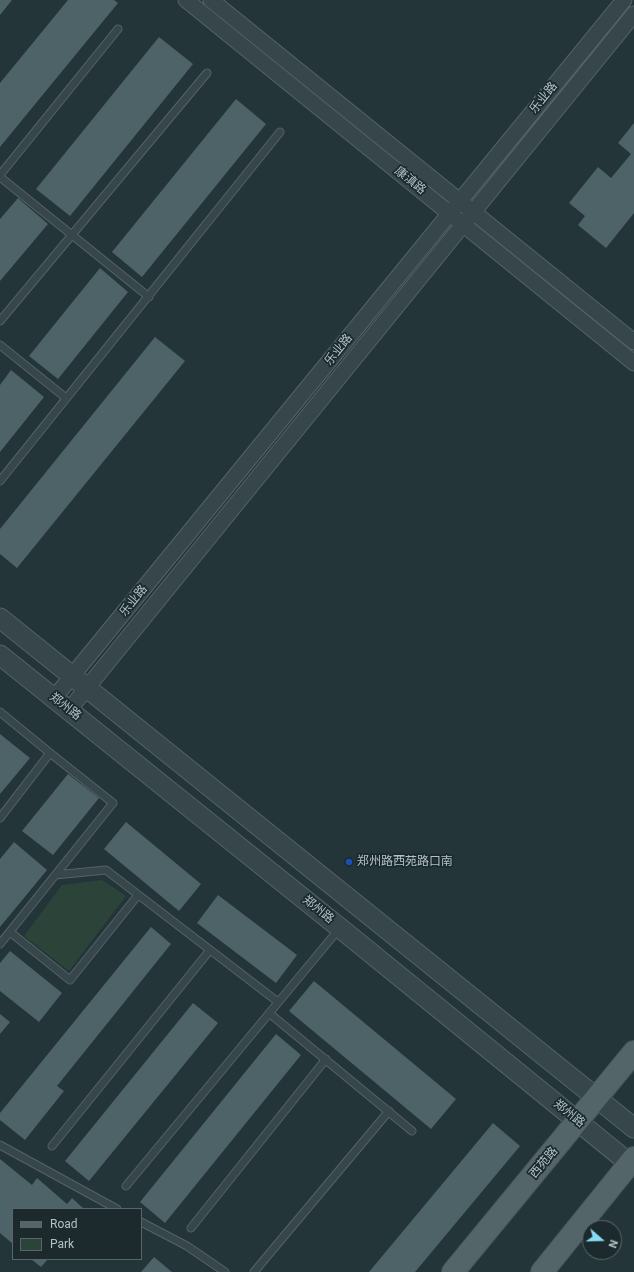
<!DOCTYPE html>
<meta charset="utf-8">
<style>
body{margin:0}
#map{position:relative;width:634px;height:1272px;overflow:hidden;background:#233539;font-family:Roboto,sans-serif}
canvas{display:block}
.legend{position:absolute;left:12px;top:1208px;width:130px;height:52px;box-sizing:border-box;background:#1c2a2e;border:1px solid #58666b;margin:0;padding:5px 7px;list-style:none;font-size:12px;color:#b1c1c6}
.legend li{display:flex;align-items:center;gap:8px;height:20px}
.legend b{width:20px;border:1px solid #58666b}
.north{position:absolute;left:582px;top:1220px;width:40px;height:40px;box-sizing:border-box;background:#1c2a2e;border:1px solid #58666b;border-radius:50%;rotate:110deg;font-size:11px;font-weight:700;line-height:16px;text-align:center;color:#b1c1c6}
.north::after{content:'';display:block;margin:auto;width:14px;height:18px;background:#89d9f3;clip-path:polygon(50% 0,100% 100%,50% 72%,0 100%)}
</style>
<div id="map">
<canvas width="634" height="1272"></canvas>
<ul class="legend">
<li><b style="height:5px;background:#54656a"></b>Road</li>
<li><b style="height:11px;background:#2c433a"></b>Park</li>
</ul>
<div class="north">N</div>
</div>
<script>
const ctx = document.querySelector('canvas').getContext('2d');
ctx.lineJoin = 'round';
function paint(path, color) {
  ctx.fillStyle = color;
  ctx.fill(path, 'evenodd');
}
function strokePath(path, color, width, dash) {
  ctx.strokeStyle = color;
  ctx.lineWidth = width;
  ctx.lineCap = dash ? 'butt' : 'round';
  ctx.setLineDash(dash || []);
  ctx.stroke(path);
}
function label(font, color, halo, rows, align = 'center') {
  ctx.font = font + ' Roboto,"Noto Sans SC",sans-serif';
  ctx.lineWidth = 3.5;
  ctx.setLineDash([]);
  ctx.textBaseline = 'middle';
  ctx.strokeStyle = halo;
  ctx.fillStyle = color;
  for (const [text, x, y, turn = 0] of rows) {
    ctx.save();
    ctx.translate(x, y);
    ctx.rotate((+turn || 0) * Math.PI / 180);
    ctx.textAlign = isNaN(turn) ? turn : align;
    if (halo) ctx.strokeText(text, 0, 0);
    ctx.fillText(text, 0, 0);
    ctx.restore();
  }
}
paint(new Path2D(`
 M 102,880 L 126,896 L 69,971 L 24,936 L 62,885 Z`), '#2c433a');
paint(new Path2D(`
 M 0,0 L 12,0 L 0,15 Z
 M 68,0 L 114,0 L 118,3 L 0,147 L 0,83 Z
 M 159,37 L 193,64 L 70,216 L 36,189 Z
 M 236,99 L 266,124 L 142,277 L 112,252 Z
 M 634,123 L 634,213 L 606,248 L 578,225 L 585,216 L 569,203 L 598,167 L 611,178 L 631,154 L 618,143 Z
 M 18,198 L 48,224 L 0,281 L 0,219 Z
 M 100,268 L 128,292 L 58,379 L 29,356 Z
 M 155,337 L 185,361 L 17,568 L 0,554 L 0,529 Z
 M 11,370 L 44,397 L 0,452 L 0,385 Z
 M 0,734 L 30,758 L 0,794 Z
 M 68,774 L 99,798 L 53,855 L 22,831 Z
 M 126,822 L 201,884 L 179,911 L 104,849 Z
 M 14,842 L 47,870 L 0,927 L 0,859 Z
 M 218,895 L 297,955 L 276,983 L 197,923 Z
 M 151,927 L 171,944 L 57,1086 L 64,1091 L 25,1140 L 0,1120 L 0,1113 Z
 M 10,951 L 62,993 L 39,1022 L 0,991 L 0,963 Z
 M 314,981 L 456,1099 L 431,1129 L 289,1011 Z
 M 193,1003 L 218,1023 L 89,1181 L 65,1161 Z
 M 0,1014 L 10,1022 L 0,1034 Z
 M 276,1034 L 301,1055 L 165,1223 L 140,1202 Z
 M 493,1123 L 520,1146 L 415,1272 L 369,1272 Z
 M 0,1159 L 32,1185 L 37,1178 L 67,1204 L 72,1198 L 84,1209 L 13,1209 L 13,1244 L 0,1233 Z
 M 154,1257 L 172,1272 L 141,1272 Z
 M 31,1259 L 48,1259 L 41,1267 Z`), '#4e6368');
const service = new Path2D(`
 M 0,175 L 118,29
 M 0,177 L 149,297
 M 0,321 L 207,73
 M 0,345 L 66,398
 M 0,481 L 280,132
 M 0,712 L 50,753 L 0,818
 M 55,875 L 106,870 L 278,1002
 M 10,932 L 70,980 L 138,895
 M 0,944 L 113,803 L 50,753
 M 269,1013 L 412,1131
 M 0,1145 L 117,1209
 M 52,1146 L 210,950
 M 126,1186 L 339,929
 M 141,1222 L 187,1246 L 225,1272
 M 191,1228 L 326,1059
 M 254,1272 L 389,1111`);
const minor = new Path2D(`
 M 186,0 L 634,363
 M 211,0 L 634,342
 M 54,698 L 624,0
 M 69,710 L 634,14`);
const tertiary = new Path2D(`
 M 0,618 L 634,1128
 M 0,655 L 340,928 L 634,1167`);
const primary = new Path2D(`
 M 453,1272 L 634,1052
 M 542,1272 L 634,1158`);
strokePath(service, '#546367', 9);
strokePath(minor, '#546367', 17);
strokePath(tertiary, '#546367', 21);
strokePath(primary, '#435156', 24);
strokePath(service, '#36464a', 7);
strokePath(minor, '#36464a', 15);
strokePath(tertiary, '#36464a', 19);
strokePath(primary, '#54656a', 22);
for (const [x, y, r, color] of [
 [349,862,4,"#1a4fb4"]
]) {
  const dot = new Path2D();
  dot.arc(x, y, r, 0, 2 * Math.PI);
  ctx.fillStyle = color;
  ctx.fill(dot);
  strokePath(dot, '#1c2a2e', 1.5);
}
label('12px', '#b1c1c6', '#1c2a2e', [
 ["乐业路",544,98,-51],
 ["康滇路",410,181,39],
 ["乐业路",339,350,-51],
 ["乐业路",134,601,-51],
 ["郑州路",65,707,38],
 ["郑州路",318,910,39],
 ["郑州路",569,1114,39],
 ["西苑路",544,1163,-50]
]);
label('12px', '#b1c1c6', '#1c2a2e', [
 ["郑州路西苑路口南",357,862]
], 'left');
</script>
